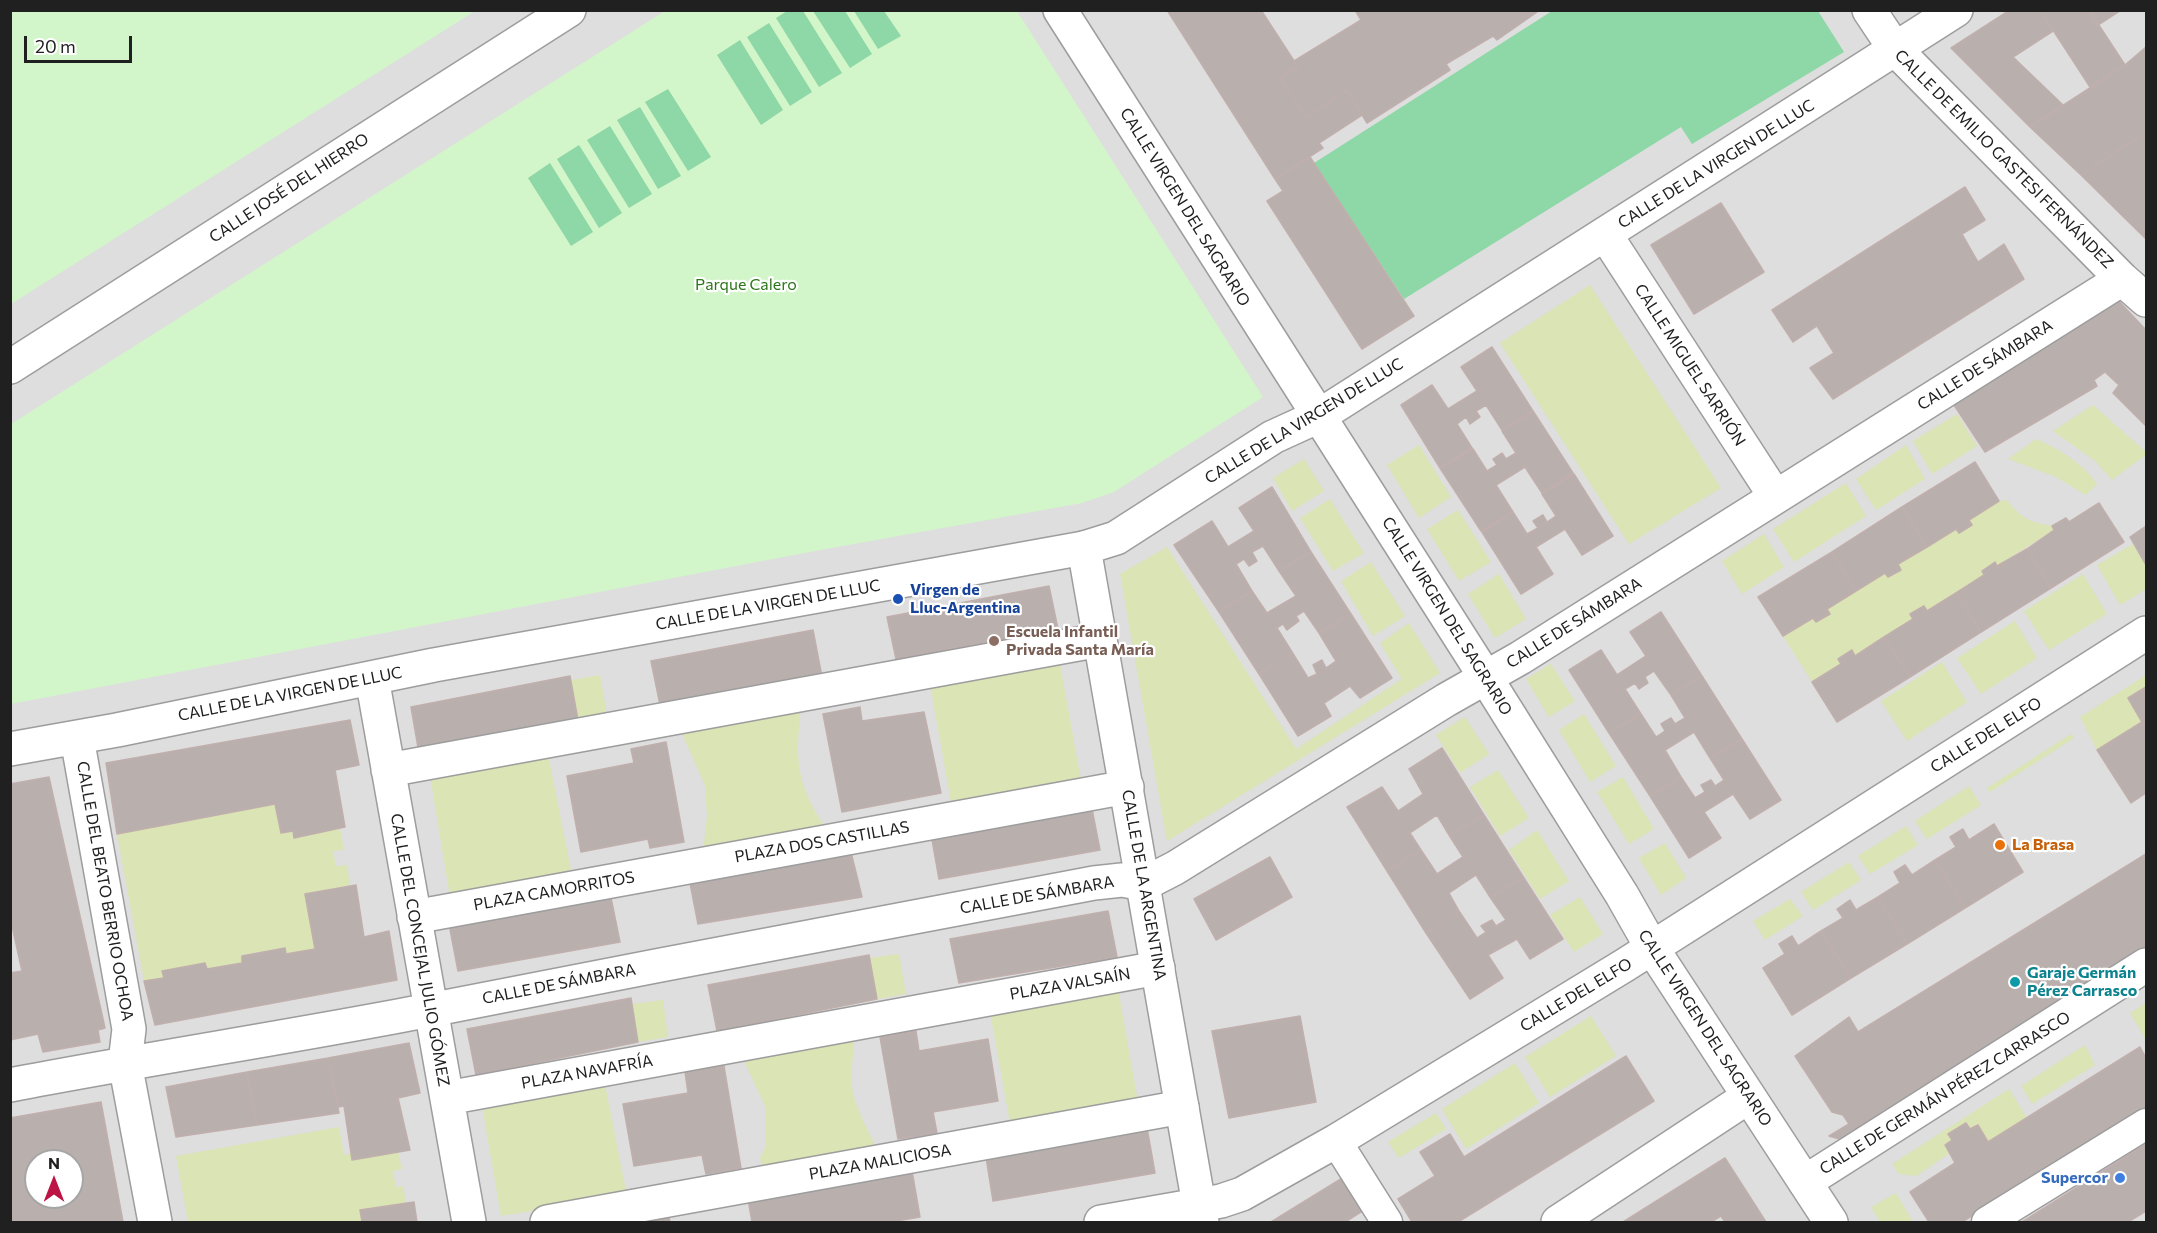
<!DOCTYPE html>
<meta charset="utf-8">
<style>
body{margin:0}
#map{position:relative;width:2157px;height:1233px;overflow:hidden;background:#f0ebe8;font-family:Commissioner,sans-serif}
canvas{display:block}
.frame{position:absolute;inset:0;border:12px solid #202020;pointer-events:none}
.north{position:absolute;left:24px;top:1149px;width:60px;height:60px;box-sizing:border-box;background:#fff;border:2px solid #a6a6a6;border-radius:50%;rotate:0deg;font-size:16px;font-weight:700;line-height:24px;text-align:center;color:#202020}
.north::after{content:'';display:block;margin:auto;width:21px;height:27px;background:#bc1445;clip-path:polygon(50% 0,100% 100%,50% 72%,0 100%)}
.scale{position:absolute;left:24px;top:36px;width:108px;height:27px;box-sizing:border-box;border:3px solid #202020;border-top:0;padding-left:8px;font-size:18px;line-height:21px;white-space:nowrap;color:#202020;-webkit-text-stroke:4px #fff;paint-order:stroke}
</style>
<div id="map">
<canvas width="2157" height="1233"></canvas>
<div class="frame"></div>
<div class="north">N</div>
<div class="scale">20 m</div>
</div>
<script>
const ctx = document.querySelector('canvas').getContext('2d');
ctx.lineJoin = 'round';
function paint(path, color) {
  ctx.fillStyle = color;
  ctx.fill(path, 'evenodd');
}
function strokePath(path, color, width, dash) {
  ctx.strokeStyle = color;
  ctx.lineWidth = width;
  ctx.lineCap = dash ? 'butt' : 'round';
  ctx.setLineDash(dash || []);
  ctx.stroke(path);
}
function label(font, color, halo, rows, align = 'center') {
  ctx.font = font + ' Commissioner,sans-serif';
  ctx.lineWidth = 4.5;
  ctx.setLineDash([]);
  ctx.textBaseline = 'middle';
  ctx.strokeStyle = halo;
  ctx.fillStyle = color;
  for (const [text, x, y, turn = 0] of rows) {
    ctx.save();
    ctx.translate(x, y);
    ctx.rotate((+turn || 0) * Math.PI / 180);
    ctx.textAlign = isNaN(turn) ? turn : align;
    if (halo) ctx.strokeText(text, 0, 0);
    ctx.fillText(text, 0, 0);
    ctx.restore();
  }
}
paint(new Path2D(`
 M 10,11 L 2146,11 L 2146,1222 L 11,1222 ZM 36,1161 L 72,1161 L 72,1197 L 36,1197 Z`), '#dedede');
paint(new Path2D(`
 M 1590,285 L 1721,488 L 1629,544 L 1500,343 Z
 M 2093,405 L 2146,452 L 2146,455 L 2112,480 L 2095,461 L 2053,431 Z
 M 1957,414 L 1977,446 L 1932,474 L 1913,441 Z
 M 2036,439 C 2059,449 2083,463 2097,484 L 2086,495 L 2056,477 L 2008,459 Z
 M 1419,445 L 1451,497 L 1419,518 L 1387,465 Z
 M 1906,445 L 1925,479 L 1876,510 L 1856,479 Z
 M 1304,459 L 1324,491 L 1292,511 L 1273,478 Z
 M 1846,483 L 1866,516 L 1794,562 L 1773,529 Z
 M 1330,499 L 1364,553 L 1333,571 L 1300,518 Z
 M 2007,500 C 2023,520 2028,521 2052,526 L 2054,530 L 1997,566 L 1995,563 L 1982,571 L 1984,575 L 1927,611 L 1924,606 L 1910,614 L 1913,619 L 1855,656 L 1852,650 L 1838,658 L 1841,664 L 1812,682 L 1783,636 L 1813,618 L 1817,622 L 1829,614 L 1827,609 L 1885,573 L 1888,577 L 1901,570 L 1898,564 L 1956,529 L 1959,533 L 1972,525 L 1969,520 L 1999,501 Z
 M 1458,510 L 1491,562 L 1459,581 L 1427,529 Z
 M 1764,534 L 1784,567 L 1742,594 L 1722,561 Z
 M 2133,544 L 2146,565 L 2146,589 L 2120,605 L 2097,565 Z
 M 1167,547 L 1296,749 L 1402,679 L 1380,643 L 1409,623 L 1440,673 L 1167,841 L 1120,574 Z
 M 1371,562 L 1405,616 L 1373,636 L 1341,581 Z
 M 1499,574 L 1526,619 L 1495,638 L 1468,594 Z
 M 2083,574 L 2107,614 L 2049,650 L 2024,611 Z
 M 2015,621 L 2037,658 L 1981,694 L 1957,658 Z
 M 1059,658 L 1082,786 L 952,807 L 929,679 Z
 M 1942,662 L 1967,702 L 1907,741 L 1881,701 Z
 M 1551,664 L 1575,701 L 1549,717 L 1526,679 Z
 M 600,675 L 607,715 L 578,720 L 571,680 Z
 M 2146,675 L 2146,687 L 2128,699 L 2142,722 L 2097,750 L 2080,717 Z
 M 801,708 C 795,758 796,784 825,827 L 703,853 L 707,815 L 705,786 L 681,731 Z
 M 1584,714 L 1616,766 L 1590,782 L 1559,730 Z
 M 1465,717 L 1489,754 L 1460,773 L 1436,735 Z
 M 2071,734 L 2074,738 L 1990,792 L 1987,788 Z
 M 548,754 L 573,880 L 451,903 L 430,776 Z
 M 1498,770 L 1529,818 L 1500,836 L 1470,787 Z
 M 1623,777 L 1654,829 L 1629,844 L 1597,792 Z
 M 1969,786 L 1981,805 L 1927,839 L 1915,821 Z
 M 275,804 L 281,833 L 293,831 L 295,837 L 340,829 L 344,850 L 333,851 L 336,866 L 347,865 L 350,885 L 306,894 L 315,949 L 286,954 L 284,948 L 242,955 L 242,963 L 207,969 L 205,964 L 162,972 L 164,978 L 144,981 L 117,834 Z
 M 1906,826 L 1918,845 L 1870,874 L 1858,856 Z
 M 1537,830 L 1569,881 L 1540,899 L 1509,850 Z
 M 1665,843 L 1686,878 L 1661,895 L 1639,858 Z
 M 1849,862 L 1861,880 L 1813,910 L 1801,892 Z
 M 1580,897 L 1603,934 L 1574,952 L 1550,915 Z
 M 1790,899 L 1803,916 L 1765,940 L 1753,921 Z
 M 899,954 L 906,994 L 877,999 L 869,958 Z
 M 1117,983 L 1138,1102 L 1010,1123 L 989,1007 Z
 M 663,1000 L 668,1037 L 638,1042 L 632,1004 Z
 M 2146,1003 L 2146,1040 L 2130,1013 Z
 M 1591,1016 L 1616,1056 L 1550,1097 L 1525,1057 Z
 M 854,1037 C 854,1055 849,1075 853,1093 C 858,1113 869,1131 877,1150 L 763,1171 L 760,1158 L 766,1146 L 765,1106 L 745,1063 L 744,1057 Z
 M 2085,1045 L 2095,1065 L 2032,1104 L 2021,1086 Z
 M 1515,1063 L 1539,1103 L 1466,1149 L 1442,1109 Z
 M 605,1084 L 627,1196 L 501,1216 L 482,1106 Z
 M 2009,1089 L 2027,1118 L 1988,1142 L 1978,1125 L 1970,1129 L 1966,1123 L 1949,1134 L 1952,1140 L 1950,1153 L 1916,1176 L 1899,1174 L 1892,1164 Z
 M 1436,1113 L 1446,1129 L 1399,1158 L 1388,1142 Z
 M 339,1127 L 344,1155 L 351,1153 L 353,1160 L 398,1152 L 402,1169 L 393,1171 L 396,1187 L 403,1186 L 406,1203 L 361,1210 L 362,1222 L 188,1222 L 176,1156 Z
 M 1896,1193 L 1913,1222 L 1880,1222 L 1871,1207 Z`), '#dae4b4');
paint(new Path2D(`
 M 11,10 L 475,10 L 475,11 L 11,304 Z
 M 665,11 L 1017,11 L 1263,397 L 1114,492 L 1082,503 L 815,551 L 11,704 L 11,424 Z`), '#d3f5ca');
paint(new Path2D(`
 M 787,11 L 803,11 L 842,73 L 819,87 L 776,18 Z
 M 813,11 L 845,11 L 872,54 L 850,68 Z
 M 854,11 L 884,11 L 901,36 L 878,49 Z
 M 1552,11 L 1818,11 L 1844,52 L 1692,144 L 1681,127 L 1404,299 L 1314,163 Z
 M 769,23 L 812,92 L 790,106 L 747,37 Z
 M 740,40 L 783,110 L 761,125 L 717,55 Z
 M 668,89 L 711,157 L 688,171 L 645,102 Z
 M 640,107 L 681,176 L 658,189 L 617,120 Z
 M 610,126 L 652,194 L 629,208 L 587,140 Z
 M 579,145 L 622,213 L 599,228 L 557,159 Z
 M 550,163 L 593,232 L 571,246 L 528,178 Z`), '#8ed7a6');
const building = new Path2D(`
 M 1167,10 L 1261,10 L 1298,67 L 1280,78 L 1306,117 L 1347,90 L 1362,115 L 1319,143 L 1323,148 L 1275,179 Z
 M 1355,10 L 1540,10 L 1497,40 L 1493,36 L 1446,64 L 1450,70 L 1367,123 L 1347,90 L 1306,117 L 1280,78 L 1298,67 L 1294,61 L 1361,20 Z
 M 2010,10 L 2040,10 L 2053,31 L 2013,57 L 2063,105 L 2030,127 L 1951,48 Z
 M 2040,10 L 2089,10 L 2125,65 L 2090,87 Z
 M 2089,10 L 2121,10 L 2098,25 Z
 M 2146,47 L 2146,132 L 2081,175 L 2030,127 L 2125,65 Z
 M 2146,132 L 2146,239 L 2081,175 Z
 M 1310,157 L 1414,316 L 1362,349 L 1267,201 L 1283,191 L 1275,179 Z
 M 1965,187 L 1985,220 L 1962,234 L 1978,262 L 2004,244 L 2024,279 L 1833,399 L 1810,368 L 1834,353 L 1817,326 L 1793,342 L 1772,310 Z
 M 1721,203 L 1764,272 L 1694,314 L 1651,245 Z
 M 2115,297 L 2146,330 L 2146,426 L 2113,393 L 2119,385 L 2105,372 L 2094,380 L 2097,386 L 1985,452 L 1954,405 Z
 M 1492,347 L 1533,411 L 1502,430 L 1486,405 L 1476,411 L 1480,417 L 1470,424 L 1466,417 L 1457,424 L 1472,448 L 1440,468 L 1401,405 L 1432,385 L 1448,409 L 1477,391 L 1461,367 Z
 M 1533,411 L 1573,473 L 1542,493 L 1525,467 L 1496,485 L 1513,512 L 1481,531 L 1440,468 L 1473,449 L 1487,471 L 1497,465 L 1493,459 L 1502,453 L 1506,459 L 1516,453 L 1502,431 Z
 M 1975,462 L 1999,501 L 1969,520 L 1972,525 L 1959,533 L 1956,529 L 1927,547 L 1902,507 Z
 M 1574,474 L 1613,536 L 1582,555 L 1565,529 L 1536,547 L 1553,574 L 1521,594 L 1482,532 L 1513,512 L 1527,534 L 1538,528 L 1533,521 L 1543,515 L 1547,522 L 1556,516 L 1542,494 Z
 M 1272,487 L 1311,552 L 1279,571 L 1263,546 L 1252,552 L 1257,561 L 1249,566 L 1244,559 L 1236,564 L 1252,591 L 1219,612 L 1174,545 L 1212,521 L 1228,547 L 1254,531 L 1239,508 Z
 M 2099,503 L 2124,542 L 2051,588 L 2027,549 L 2054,530 L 2052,526 L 2066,518 L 2069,522 Z
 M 1902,507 L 1927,547 L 1898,564 L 1901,570 L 1888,577 L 1885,573 L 1856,591 L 1832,552 Z
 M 2146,526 L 2146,565 L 2130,537 Z
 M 2027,549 L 2051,588 L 1981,632 L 1956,593 L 1984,575 L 1982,571 L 1995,562 L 1997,566 Z
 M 1311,552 L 1351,614 L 1319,633 L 1304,611 L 1296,616 L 1299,621 L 1287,630 L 1283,624 L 1277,628 L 1292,652 L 1259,674 L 1219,612 L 1252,591 L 1267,613 L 1296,596 L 1279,571 Z
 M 1832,552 L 1856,591 L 1827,609 L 1830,614 L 1816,622 L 1813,618 L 1783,636 L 1758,597 Z
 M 1049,586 L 1058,629 L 896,659 L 887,617 Z
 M 1956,593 L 1981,632 L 1910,677 L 1884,637 L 1913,619 L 1910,614 L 1924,606 L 1927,611 Z
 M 1661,612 L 1702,676 L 1671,695 L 1654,671 L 1645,677 L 1648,683 L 1639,689 L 1635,683 L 1625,689 L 1641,714 L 1609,733 L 1569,670 L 1601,650 L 1617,675 L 1646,656 L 1630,632 Z
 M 1351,614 L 1392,678 L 1360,698 L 1350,686 L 1324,703 L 1331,716 L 1298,736 L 1259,674 L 1292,652 L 1308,678 L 1317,674 L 1313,665 L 1322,660 L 1326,668 L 1336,661 L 1319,633 Z
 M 813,630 L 822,677 L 660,705 L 651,661 Z
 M 1884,637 L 1910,677 L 1837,722 L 1812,682 L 1841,664 L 1838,659 L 1852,650 L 1855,656 Z
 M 570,676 L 578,720 L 419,753 L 411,707 Z
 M 1702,676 L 1742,739 L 1710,758 L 1694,732 L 1665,750 L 1681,777 L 1650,796 L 1609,733 L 1641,714 L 1656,737 L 1665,731 L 1661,724 L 1671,718 L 1675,724 L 1685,718 L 1671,695 Z
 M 2146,687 L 2146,793 L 2131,803 L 2097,750 L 2142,722 L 2128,698 Z
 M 860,707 L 862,721 L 924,712 L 941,793 L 842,812 L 823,714 Z
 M 350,720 L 359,765 L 335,770 L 345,827 L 294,838 L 293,831 L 281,833 L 275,804 L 117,834 L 106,763 Z
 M 1742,739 L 1781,800 L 1750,819 L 1733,794 L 1704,812 L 1721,838 L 1689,858 L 1650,796 L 1681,777 L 1695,798 L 1705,792 L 1701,785 L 1711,780 L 1715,786 L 1724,780 L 1710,758 Z
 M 666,742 L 684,842 L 650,848 L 648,839 L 581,852 L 567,776 L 634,763 L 631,749 Z
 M 1442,748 L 1484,815 L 1449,835 L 1437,815 L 1410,833 L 1421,850 L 1387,871 L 1347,807 L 1382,787 L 1398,811 L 1423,794 L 1409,769 Z
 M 49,777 L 105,1028 L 98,1030 L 100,1042 L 43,1052 L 38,1034 L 10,1040 L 10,973 L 22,971 L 10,917 L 10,784 Z
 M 1091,804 L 1100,850 L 939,879 L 931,834 Z
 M 1484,815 L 1524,878 L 1490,897 L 1476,875 L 1449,893 L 1459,911 L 1426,933 L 1387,871 L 1421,850 L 1437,874 L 1463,857 L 1449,835 Z
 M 1994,824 L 2023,872 L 1965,908 L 1935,860 L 1956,847 L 1950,837 L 1963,829 L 1969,840 Z
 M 850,848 L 862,897 L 698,924 L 689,878 Z
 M 2146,854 L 2146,947 L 1843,1140 L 1829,1136 L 1849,1124 L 1843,1115 L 1832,1112 L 1795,1056 L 1849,1017 L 1858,1032 Z
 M 1270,857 L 1292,897 L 1216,940 L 1194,899 Z
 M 1935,860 L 1965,908 L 1907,944 L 1878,897 L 1900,883 L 1894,872 L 1905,865 L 1912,875 Z
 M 1524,878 L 1563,939 L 1530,959 L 1517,939 L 1488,955 L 1503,978 L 1470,999 L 1426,933 L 1459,911 L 1477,938 L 1486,932 L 1481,926 L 1492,920 L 1496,926 L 1506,920 L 1490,897 Z
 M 356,885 L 364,937 L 389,931 L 397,980 L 155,1025 L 144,981 L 164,978 L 162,971 L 205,963 L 207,969 L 242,963 L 242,956 L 285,948 L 286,954 L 315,949 L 305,894 Z
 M 610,893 L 620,942 L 458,971 L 449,924 Z
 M 1878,897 L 1907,944 L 1851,978 L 1821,931 L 1843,918 L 1837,909 L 1850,900 L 1856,910 Z
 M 1108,911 L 1117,957 L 959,983 L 950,939 Z
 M 1821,931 L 1851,978 L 1792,1015 L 1763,968 L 1785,954 L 1779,944 L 1792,936 L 1798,946 Z
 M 869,955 L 877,999 L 717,1031 L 708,985 Z
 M 631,998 L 638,1042 L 476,1075 L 467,1029 Z
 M 1300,1016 L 1316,1102 L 1229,1118 L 1212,1031 Z
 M 916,1031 L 919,1051 L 988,1039 L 998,1101 L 933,1112 L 937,1133 L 898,1139 L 880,1037 Z
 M 409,1043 L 420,1093 L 398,1098 L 410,1150 L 352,1160 L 344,1106 L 338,1107 L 328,1058 Z
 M 2140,1047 L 2146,1058 L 2146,1107 L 1962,1222 L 1929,1222 L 1910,1192 L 1955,1163 L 1945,1145 L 1952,1140 L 1948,1134 L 1966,1123 L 1970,1129 L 1978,1125 L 1988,1142 Z
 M 1626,1056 L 1654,1101 L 1458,1222 L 1412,1222 L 1398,1199 L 1435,1176 L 1420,1152 L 1450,1134 L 1464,1157 Z
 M 328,1058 L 339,1113 L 257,1125 L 247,1072 Z
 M 724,1066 L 741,1168 L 706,1174 L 702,1155 L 634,1166 L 623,1104 L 688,1093 L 685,1072 Z
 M 247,1072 L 257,1125 L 176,1137 L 166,1087 Z
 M 101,1102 L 123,1222 L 10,1222 L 10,1118 ZM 36,1161 L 72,1161 L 72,1197 L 36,1197 Z
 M 1147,1128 L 1155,1173 L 993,1201 L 986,1157 Z
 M 2146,1144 L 2146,1211 L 2128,1222 L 2022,1222 Z
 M 1725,1158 L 1766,1222 L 1725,1222 L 1721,1216 L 1711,1222 L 1623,1222 Z
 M 912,1171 L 920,1217 L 891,1222 L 752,1222 L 748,1199 Z
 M 1344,1177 L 1364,1210 L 1345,1222 L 1271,1222 Z
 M 414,1202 L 417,1222 L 362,1222 L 360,1210 Z
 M 668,1213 L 670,1222 L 610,1222 Z`);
paint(building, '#b9b0ae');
strokePath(building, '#c0afac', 1.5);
const pedestrian = new Path2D(`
 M 1336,1141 L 1387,1222
 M 1987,1222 L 2146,1124`);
const minor = new Path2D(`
 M 1869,10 L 1895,49 L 2122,279 L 2146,300
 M 1605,234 L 1775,496
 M 1319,416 L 1956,10
 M 372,678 L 469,1222
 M 77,738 L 129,1029 L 125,1063 L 155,1222
 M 10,749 L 117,730 L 434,665 L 1084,548
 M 388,770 L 1100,640
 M 414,917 L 1127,787
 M 10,1085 C 150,1058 291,1037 430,1010 C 651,966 873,925 1094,883 L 1122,880 L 1144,884 L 1175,868 L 1446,700 L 1520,658 L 2122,279
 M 447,1098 L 1158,968
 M 1805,1182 L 2146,965
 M 547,1222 L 1182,1107
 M 1101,1222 L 1221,1201 L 1242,1194 L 1336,1141 L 1625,965 L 2146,633
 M 1558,1222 L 1748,1097`);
const tertiary = new Path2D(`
 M 1060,10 L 1486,678 L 1622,895 L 1652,948 L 1831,1222
 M 10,367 L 569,10
 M 1202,1222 L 1084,548 L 1116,538 L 1273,437 L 1319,416`);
strokePath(pedestrian, '#9d9d9d', 33);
strokePath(minor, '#9d9d9d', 36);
strokePath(tertiary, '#9d9d9d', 36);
strokePath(pedestrian, '#fff', 30);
strokePath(minor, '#fff', 33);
strokePath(tertiary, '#fff', 33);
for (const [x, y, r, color] of [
 [898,599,6,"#1a4fb4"],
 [994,641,6,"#8d6e63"],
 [2000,845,6,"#e8710a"],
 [2015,982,6,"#0f9aa8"],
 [2120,1178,6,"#3f7fe0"]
]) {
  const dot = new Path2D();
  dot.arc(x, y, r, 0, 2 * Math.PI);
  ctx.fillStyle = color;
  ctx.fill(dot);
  strokePath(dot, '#fff', 2);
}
label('16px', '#202020', '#fff', [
 ["CALLE DE EMILIO GASTESI FERNÁNDEZ",2004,159,45],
 ["CALLE DE LA VIRGEN DE LLUC",1716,164,-32],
 ["CALLE JOSÉ DEL HIERRO",289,188,-33],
 ["CALLE VIRGEN DEL SAGRARIO",1185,207,58],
 ["CALLE MIGUEL SARRIÓN",1690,365,57],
 ["CALLE DE SÁMBARA",1985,365,-32],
 ["CALLE DE LA VIRGEN DE LLUC",1304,421,-31],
 ["CALLE DE LA VIRGEN DE LLUC",768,605,-10],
 ["CALLE VIRGEN DEL SAGRARIO",1447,616,58],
 ["CALLE DE SÁMBARA",1574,623,-32],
 ["CALLE DE LA VIRGEN DE LLUC",290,694,-11],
 ["CALLE DEL ELFO",1986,735,-32],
 ["PLAZA DOS CASTILLAS",822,842,-10],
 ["CALLE DE LA ARGENTINA",1144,885,80],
 ["CALLE DEL BEATO BERRIO OCHOA",105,891,80],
 ["PLAZA CAMORRITOS",554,891,-10],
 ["CALLE DE SÁMBARA",1037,895,-10],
 ["CALLE DEL CONCEJAL JULIO GÓMEZ",420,950,80],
 ["CALLE DE SÁMBARA",559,984,-11],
 ["PLAZA VALSAÍN",1070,984,-10],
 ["CALLE DEL ELFO",1576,995,-31],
 ["CALLE VIRGEN DEL SAGRARIO",1705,1028,57],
 ["PLAZA NAVAFRÍA",587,1072,-10],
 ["CALLE DE GERMÁN PÉREZ CARRASCO",1945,1093,-32],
 ["PLAZA MALICIOSA",880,1162,-10]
]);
label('16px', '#2b7617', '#fff', [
 ["Parque Calero",746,285]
]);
label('bold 16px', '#164399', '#fff', [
 ["Virgen de",910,590],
 ["Lluc-Argentina",910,608]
], 'left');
label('bold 16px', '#785e54', '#fff', [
 ["Escuela Infantil",1006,632],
 ["Privada Santa María",1006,650]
], 'left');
label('bold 16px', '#c56008', '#fff', [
 ["La Brasa",2012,845]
], 'left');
label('bold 16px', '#0d838f', '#fff', [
 ["Garaje Germán",2027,973],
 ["Pérez Carrasco",2027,991]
], 'left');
label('bold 16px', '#366cbe', '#fff', [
 ["Supercor",2108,1178]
], 'right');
</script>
